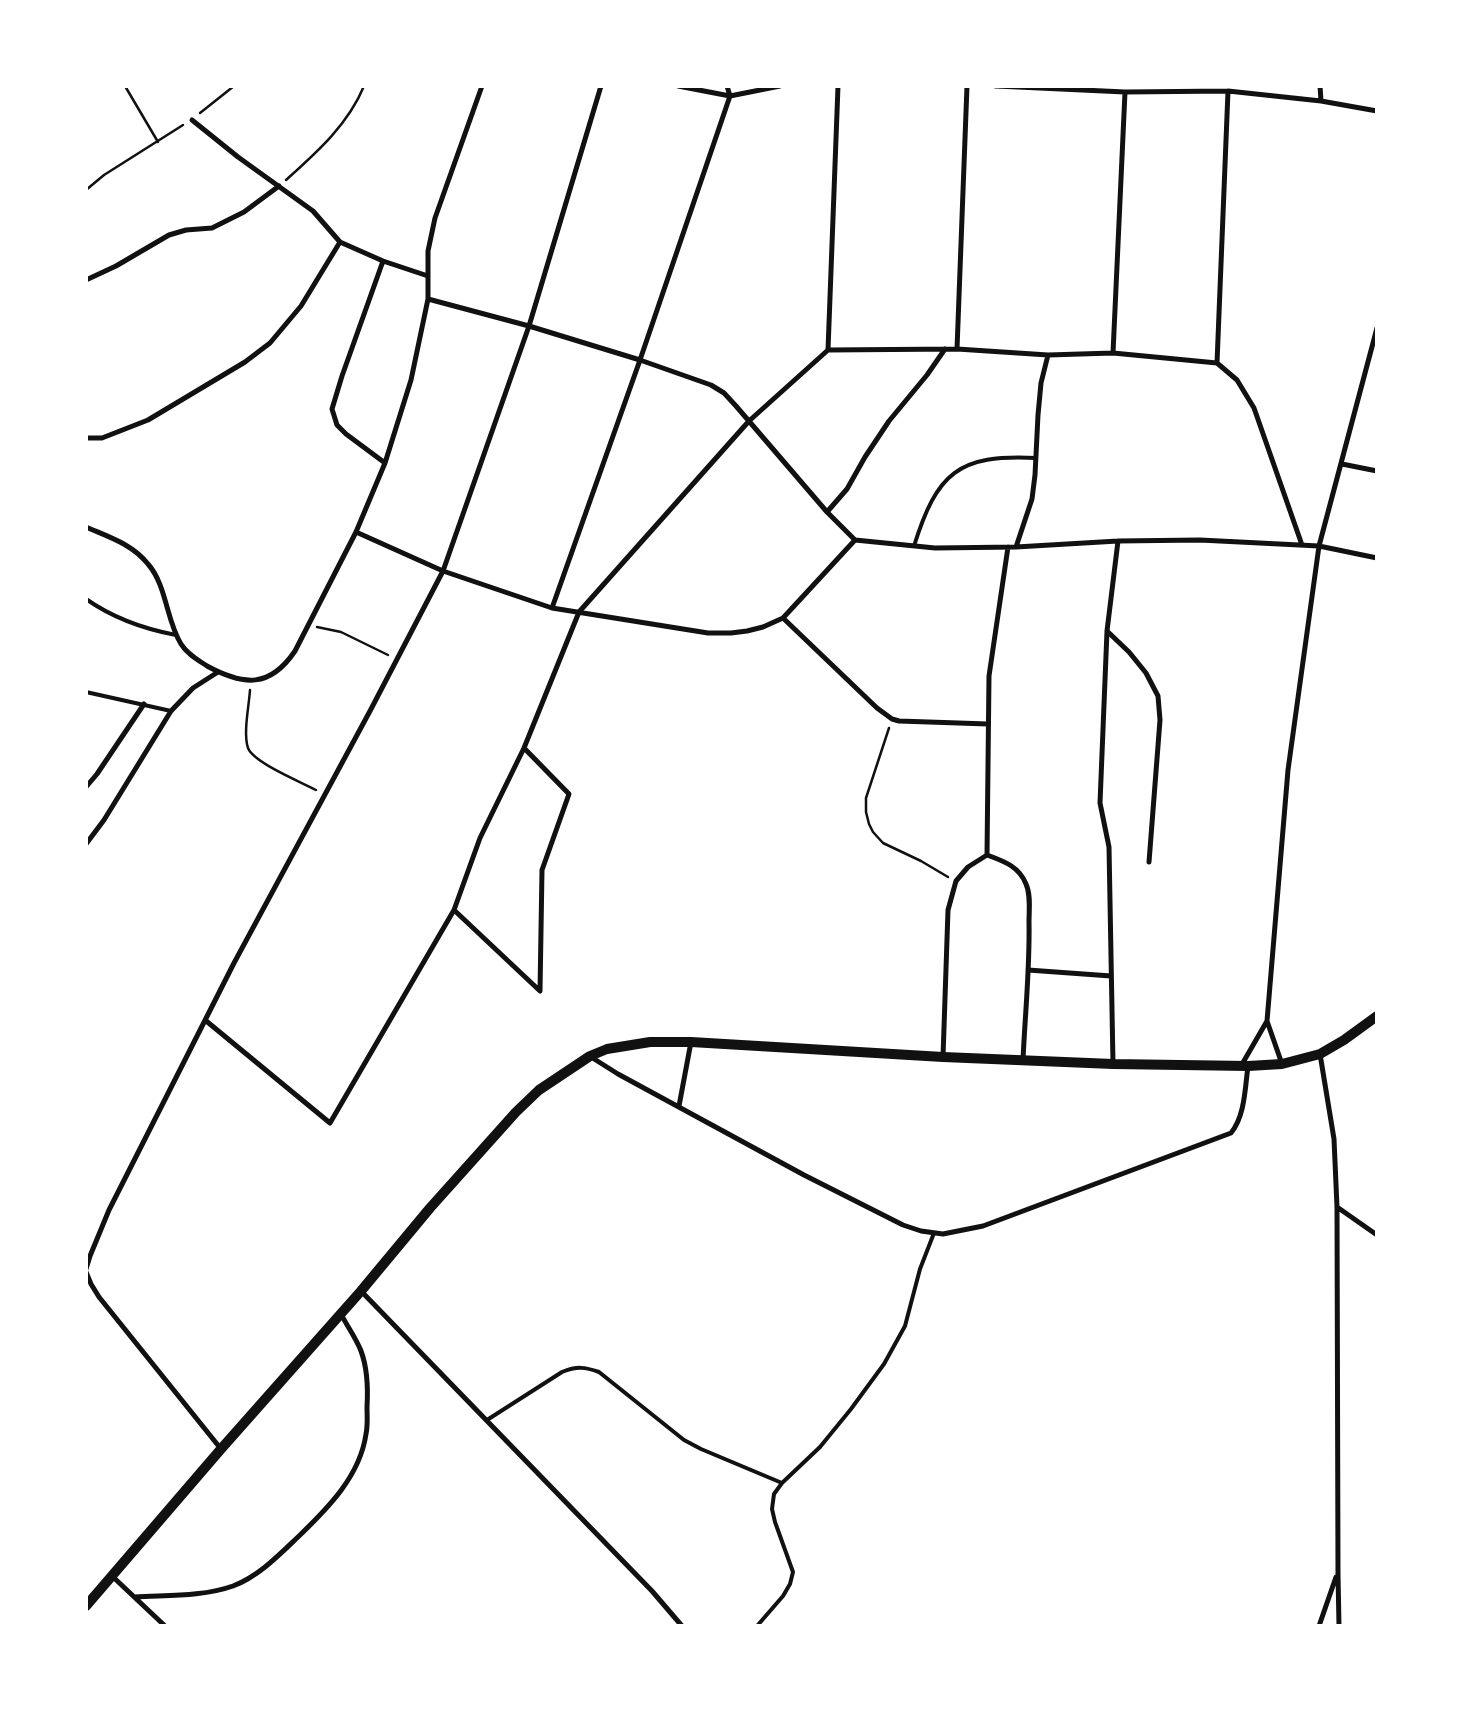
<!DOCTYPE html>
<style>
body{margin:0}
#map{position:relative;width:1463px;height:1712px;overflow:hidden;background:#fff;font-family:Literata,serif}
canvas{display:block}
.frame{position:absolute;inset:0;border:88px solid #fff;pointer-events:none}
</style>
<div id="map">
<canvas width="1463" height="1712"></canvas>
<div class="frame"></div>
</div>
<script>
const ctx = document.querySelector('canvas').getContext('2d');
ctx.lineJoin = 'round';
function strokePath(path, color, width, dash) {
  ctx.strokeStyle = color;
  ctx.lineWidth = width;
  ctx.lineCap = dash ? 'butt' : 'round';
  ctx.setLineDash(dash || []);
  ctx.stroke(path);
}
strokePath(new Path2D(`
 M 125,86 L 158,142
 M 200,113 L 234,86
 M 286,180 C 316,153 348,125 364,86
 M 86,190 L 104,175 L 183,125
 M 317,627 L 341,632 L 388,655
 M 250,690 C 249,706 243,733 248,748 C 254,763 301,782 316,790
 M 889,728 L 866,798 L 866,812 L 869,824 L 873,832 L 883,843 L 921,861 L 948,877`), '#111', 2.5);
strokePath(new Path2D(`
 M 914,546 C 937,473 958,454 1036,458
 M 86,599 C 113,618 144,629 176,635
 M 86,692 L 171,711
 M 487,1420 L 562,1372 C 577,1366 585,1367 599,1372 L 684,1440 L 701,1449 L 782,1483
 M 757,1626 L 783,1596 L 790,1584 L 793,1572 L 775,1522 L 772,1509 L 774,1494 L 782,1483 L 820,1447 L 851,1409 L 884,1364 L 905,1326 L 920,1269 L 934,1233`), '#111', 4);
strokePath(new Path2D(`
 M 678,86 L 730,96 L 780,86
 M 996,86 L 1125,92 L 1228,91 L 1321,101 L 1377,111
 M 1320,86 L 1321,101
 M 192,120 L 238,157 L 313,211 L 340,242 L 383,261 L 428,276
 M 383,261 L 342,376 L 332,409 L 337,425 L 346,434 L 385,463
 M 86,280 L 116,266 L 169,235 L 186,230 L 212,228 L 244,212 L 279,186
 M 428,299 L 529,326 L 640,360 L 711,385 L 724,393 L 736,406 L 827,512 L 855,540
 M 957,349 L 967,86
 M 828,350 L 838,86
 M 1113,353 L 1125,92
 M 1217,363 L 1228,91
 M 86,438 L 102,438 L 148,420 L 245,362 L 270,343 L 301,306 L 340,242
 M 1342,464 L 1377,471
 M 827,512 L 847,489 L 865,457 L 889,421 L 927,375 L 945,349
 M 86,527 C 109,537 132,544 148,564 C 167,586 166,620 181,644 C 187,654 198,660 207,666 C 244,686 270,688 295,651 L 356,532 L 385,463 L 411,380 L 428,299 L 428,251 L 435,218 L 482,86
 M 356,532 L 443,571 L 552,608 L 708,633 L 731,633 L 747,631 L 763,627 L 783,618 L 855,540 L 935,548 L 1016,547 L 1118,541 L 1200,540 L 1319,546 L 1377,558
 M 1016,547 L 1032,499 L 1035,475 L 1038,415 L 1041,383 L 1048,355
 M 552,608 L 640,360 L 730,96 L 727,86
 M 783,618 L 877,708 L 892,719 L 899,721 L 988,724
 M 1107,631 L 1129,652 L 1146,673 L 1158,696 L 1160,720 L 1149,862
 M 86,787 L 97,774 L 144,704
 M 86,844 L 104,820 L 171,711 L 193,688 L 218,672
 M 987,855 L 989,676 L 1008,547
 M 987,855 C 1003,861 1019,866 1026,884 C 1031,895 1029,910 1029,922 C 1030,968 1025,1014 1023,1060
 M 454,910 L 540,991 L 542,870 L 569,794 L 524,748
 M 1028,970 L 1111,976
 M 205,1020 L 330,1123 L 454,910 L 480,838 L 524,748 L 579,612 L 749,421 L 828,350 L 957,349 L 1048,355 L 1113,353 L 1217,363 L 1237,380 L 1254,408 L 1302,545
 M 1320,1054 L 1334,1139 L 1337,1207 L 1338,1574 L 1339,1626
 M 591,1057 L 618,1074 L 804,1175 L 903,1225 L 921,1231 L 943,1234 L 983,1226 L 1231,1133 C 1245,1116 1245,1088 1248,1066
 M 943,1057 L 948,910 L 956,881 L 968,867 L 987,855
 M 1113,1064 L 1109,847 L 1100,803 L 1107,631 L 1118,541
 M 1282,1064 L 1267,1021 L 1288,770 L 1319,546 L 1377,328
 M 1241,1066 L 1267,1021
 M 679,1106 L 691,1042
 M 1337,1207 L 1377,1235
 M 86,1269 L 90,1256 L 109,1210 L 234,963 L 370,711 L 443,571 L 529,326 L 601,86
 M 86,1272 L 91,1284 L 99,1297 L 221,1449
 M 361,1291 L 652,1591 L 682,1626
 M 112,1576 L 165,1626
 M 135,1597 C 167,1595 202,1597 233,1586 C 259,1576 279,1555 299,1536 C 328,1508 360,1476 366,1434 C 368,1425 367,1416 367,1407 C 368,1390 367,1367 361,1351 C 356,1338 347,1326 341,1314
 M 1319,1626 L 1336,1577`), '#111', 5);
strokePath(new Path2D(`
 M 86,1606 L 221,1449 L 361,1291 L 430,1208 L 516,1112 L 539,1090 L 590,1056 L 607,1049 L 650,1042 L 691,1042 L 943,1057 L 1113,1064 L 1248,1066 L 1282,1064 L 1320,1054 L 1344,1040 L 1377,1016`), '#111', 10);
</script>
